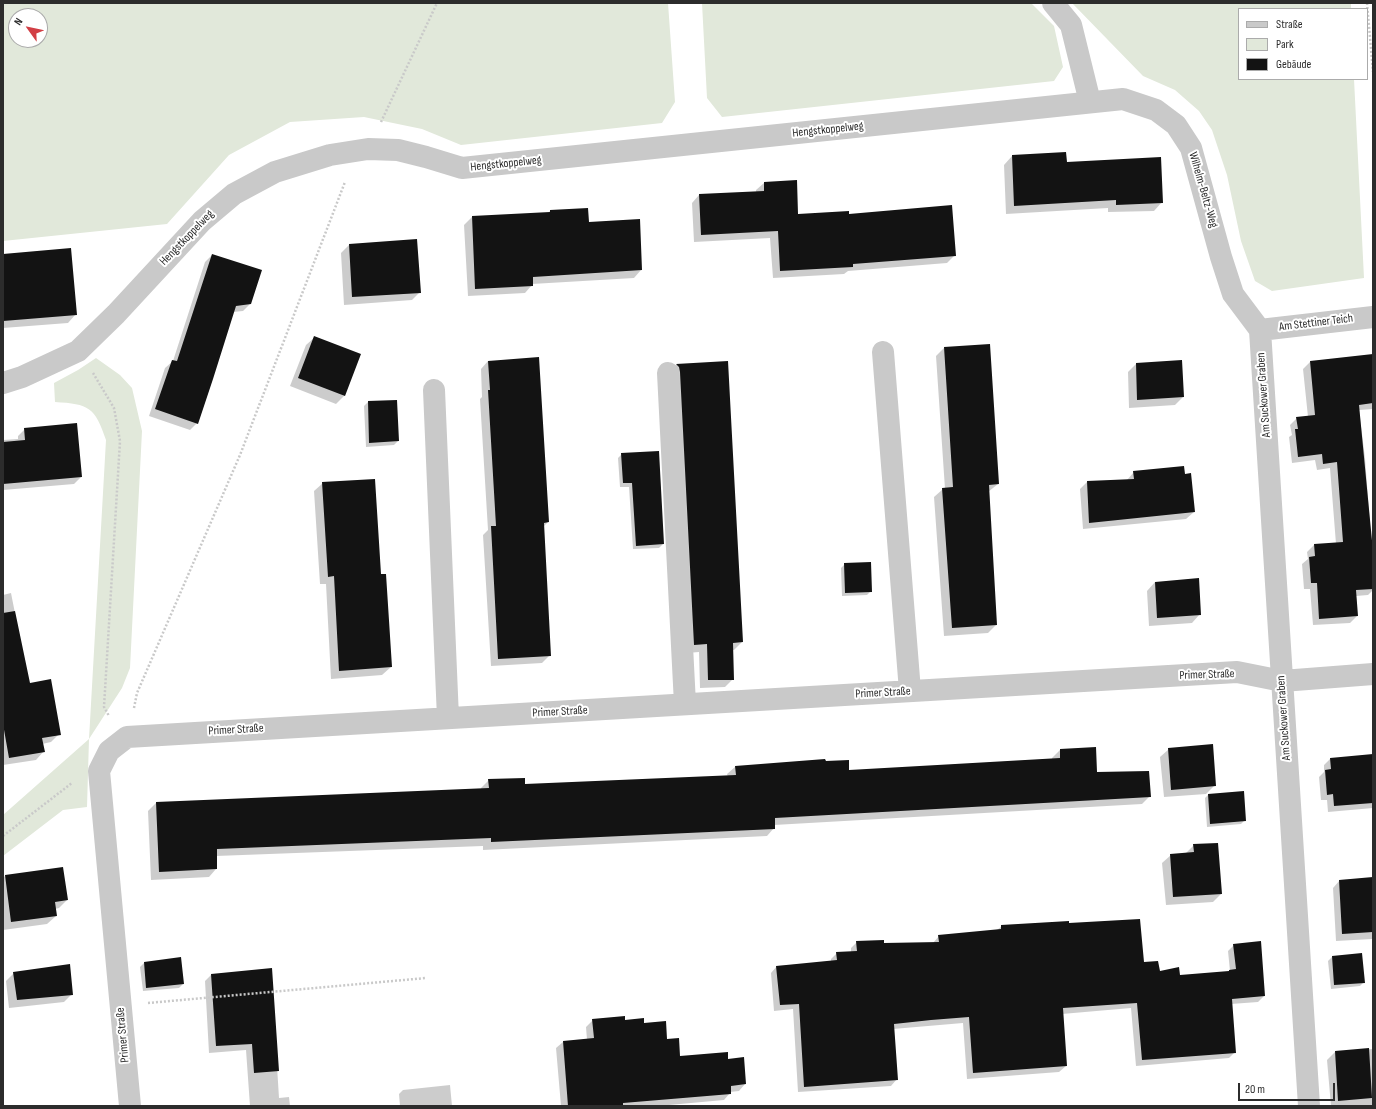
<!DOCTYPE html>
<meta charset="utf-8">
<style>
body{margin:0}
#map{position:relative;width:1376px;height:1109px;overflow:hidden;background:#fff;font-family:"Sofia Sans Condensed",sans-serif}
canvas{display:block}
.frame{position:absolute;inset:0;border:4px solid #2c2c2c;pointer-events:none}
.legend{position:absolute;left:1238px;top:8px;width:130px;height:72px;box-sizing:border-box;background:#fff;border:1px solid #ababab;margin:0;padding:5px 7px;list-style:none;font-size:12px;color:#2c2c2c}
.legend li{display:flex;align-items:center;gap:8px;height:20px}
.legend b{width:20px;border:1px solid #ababab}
.north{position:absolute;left:8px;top:8px;width:40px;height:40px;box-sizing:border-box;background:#fff;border:1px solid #ababab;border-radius:50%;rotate:303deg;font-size:11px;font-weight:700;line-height:16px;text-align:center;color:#2c2c2c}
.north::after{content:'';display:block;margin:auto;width:14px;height:18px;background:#d23f45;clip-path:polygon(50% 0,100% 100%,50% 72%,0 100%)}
.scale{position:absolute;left:1238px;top:1083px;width:97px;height:18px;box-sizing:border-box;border:2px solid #2c2c2c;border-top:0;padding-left:5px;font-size:12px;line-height:14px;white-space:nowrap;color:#2c2c2c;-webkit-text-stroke:3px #fff;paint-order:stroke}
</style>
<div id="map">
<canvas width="1376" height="1109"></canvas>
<div class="frame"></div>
<ul class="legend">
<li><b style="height:5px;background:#c9c9c9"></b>Straße</li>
<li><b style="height:11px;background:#e1e8da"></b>Park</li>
<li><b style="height:11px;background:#131313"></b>Gebäude</li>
</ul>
<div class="north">N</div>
<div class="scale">20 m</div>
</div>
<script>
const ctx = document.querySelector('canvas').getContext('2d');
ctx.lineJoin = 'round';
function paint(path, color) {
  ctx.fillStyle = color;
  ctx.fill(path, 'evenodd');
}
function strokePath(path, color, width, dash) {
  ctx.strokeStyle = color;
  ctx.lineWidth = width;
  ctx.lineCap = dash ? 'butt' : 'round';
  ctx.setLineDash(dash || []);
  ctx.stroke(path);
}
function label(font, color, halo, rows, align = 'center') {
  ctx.font = font + ' "Sofia Sans Condensed",sans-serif';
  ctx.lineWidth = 4;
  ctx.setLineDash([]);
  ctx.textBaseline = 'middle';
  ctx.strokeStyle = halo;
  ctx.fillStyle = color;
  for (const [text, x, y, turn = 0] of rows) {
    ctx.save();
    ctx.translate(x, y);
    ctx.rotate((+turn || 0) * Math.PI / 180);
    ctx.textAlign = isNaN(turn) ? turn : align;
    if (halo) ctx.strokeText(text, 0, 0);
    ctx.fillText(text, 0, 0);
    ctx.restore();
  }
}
paint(new Path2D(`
 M 3,3 L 668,3 L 675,102 L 662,123 L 461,145 L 422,129 L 364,117 L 290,122 L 229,155 L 167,224 L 3,241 ZM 16,16 L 40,16 L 40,40 L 16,40 Z
 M 702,3 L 1031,3 L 1054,26 L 1063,67 L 1054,81 L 722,117 L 707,98 Z
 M 1072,3 L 1351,3 L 1351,9 L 1239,9 L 1239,79 L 1354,79 L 1364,278 L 1272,291 L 1255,281 L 1241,241 L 1227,175 L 1212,130 L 1199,111 L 1175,90 L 1143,76 Z
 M 96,358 L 120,375 L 132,388 L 142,431 L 130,668 L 122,688 L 89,739 L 87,807 L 63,810 L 3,856 L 3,815 L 89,739 L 106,440 C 95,407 89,404 55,402 L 54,383 L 78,370 Z`), '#e1e8da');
paint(new Path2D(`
 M 1065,154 L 1066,163 L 1162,202 L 1154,211 L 1108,212 L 1108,208 L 1006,214 L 1004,165 L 1012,156 Z
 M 764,183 L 797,215 L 848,215 L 955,255 L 947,263 L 848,271 L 844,274 L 773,278 L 770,238 L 694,242 L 692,203 L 699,195 L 756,192 L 756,190 Z
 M 550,211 L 588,223 L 641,270 L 634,278 L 532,284 L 532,285 L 525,293 L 468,296 L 464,225 L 472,217 L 548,213 Z
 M 349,245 L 420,292 L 412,300 L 344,305 L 341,253 Z
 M 3,255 L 76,314 L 68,323 L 3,328 Z
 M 212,255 L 250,304 L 243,311 L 233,312 L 197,423 L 190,430 L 149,416 L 165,368 L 173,361 L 205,262 Z
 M 315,337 L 344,396 L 336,404 L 290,386 L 306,345 Z
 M 944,348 L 998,484 L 988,492 L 996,625 L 988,633 L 944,636 L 934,497 L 943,489 L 945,489 L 936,356 Z
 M 1373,355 L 1373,409 L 1359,410 L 1365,458 L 1373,564 L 1373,590 L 1368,595 L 1356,596 L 1357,616 L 1350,623 L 1313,625 L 1310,589 L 1304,589 L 1302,564 L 1308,559 L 1307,552 L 1314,545 L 1336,544 L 1330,468 L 1317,470 L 1315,460 L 1292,463 L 1289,437 L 1292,435 L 1290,425 L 1297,418 L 1308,417 L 1303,369 L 1310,362 Z
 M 488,361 L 548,522 L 543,527 L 550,655 L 542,663 L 491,666 L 483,535 L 488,530 L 480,399 L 482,397 L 481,369 Z
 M 1181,361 L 1183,397 L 1175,405 L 1129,408 L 1128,372 L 1136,364 Z
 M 727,362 L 742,642 L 734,650 L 732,650 L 733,679 L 725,687 L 700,688 L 699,652 L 687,653 L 669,373 L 676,365 Z
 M 396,401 L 398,441 L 394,445 L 366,447 L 364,406 L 368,402 Z
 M 25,429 L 81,477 L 74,484 L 3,490 L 3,440 L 18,439 L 18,436 Z
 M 622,454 L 663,544 L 659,548 L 633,549 L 629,487 L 620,487 L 618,458 Z
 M 1134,472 L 1184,475 L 1194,512 L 1186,519 L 1083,529 L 1080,489 L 1087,482 L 1127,480 Z
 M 323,483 L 391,667 L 382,675 L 331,679 L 326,584 L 320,584 L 314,491 Z
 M 845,564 L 871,591 L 867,595 L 842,596 L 841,568 Z
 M 1155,582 L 1200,614 L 1192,623 L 1149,626 L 1147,591 Z
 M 11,593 L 29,684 L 59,734 L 51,742 L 42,744 L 44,751 L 36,760 L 3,765 L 3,595 Z
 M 1169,749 L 1215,785 L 1206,794 L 1164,797 L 1160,757 Z
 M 1060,750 L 1096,773 L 1150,796 L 1142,804 L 774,825 L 774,828 L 767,836 L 483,850 L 483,846 L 216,856 L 216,869 L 209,877 L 151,880 L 148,811 L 156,803 L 481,789 L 481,788 L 489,780 L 524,785 L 728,777 L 727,774 L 735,767 L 825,762 L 848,771 L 1052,759 L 1052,758 Z
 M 1373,755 L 1373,808 L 1328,812 L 1327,800 L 1321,800 L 1319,777 L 1324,772 L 1324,765 L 1330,759 Z
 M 1209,794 L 1245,820 L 1241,824 L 1207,827 L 1205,798 Z
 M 1194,845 L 1221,894 L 1213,902 L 1166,905 L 1162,863 L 1171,855 L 1185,854 Z
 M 62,868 L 67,900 L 59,908 L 55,909 L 56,916 L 47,924 L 3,930 L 3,878 L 5,876 Z
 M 1373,878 L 1373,938 L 1372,939 L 1336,941 L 1333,888 L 1340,880 Z
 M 1068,924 L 1159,972 L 1180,976 L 1228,972 L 1230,971 L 1228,951 L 1234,945 L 1264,996 L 1258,1002 L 1231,1004 L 1235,1052 L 1229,1058 L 1136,1066 L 1131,1008 L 1062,1014 L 1066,1066 L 1059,1072 L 967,1079 L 963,1023 L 893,1029 L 897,1079 L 891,1086 L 798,1092 L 793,1009 L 774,1011 L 771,973 L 777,966 L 831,962 L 831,959 L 837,953 L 851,952 L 851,948 L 857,942 L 883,944 L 933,943 L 939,936 L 997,930 L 1002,926 Z
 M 1332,957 L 1364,982 L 1360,986 L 1331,989 L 1328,961 Z
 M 144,963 L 183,984 L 179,988 L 143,991 L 140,967 Z
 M 271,969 L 279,1098 L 289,1097 L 290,1106 L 250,1106 L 246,1050 L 209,1053 L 205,981 L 211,975 Z
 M 14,973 L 72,994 L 64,1002 L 9,1008 L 6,981 Z
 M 593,1020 L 624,1021 L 643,1024 L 666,1040 L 680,1058 L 728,1060 L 743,1059 L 745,1084 L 739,1091 L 730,1092 L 730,1093 L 724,1100 L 658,1106 L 561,1106 L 556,1048 L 563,1042 L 587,1040 L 586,1027 Z
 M 1373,1049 L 1373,1105 L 1331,1106 L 1327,1060 L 1335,1052 Z
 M 450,1085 L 452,1106 L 400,1106 L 399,1094 L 403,1090 Z`), '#0003');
paint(new Path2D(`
 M 1066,152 L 1067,162 L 1161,157 L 1163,203 L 1116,205 L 1116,200 L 1014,206 L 1012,155 Z
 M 797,180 L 798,214 L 849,211 L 849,214 L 952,205 L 956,256 L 853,264 L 853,267 L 780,271 L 778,231 L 701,235 L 699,194 L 764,191 L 764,182 Z
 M 588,208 L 589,222 L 640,219 L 642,270 L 533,277 L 533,286 L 475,289 L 472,216 L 550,212 L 550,210 Z
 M 417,239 L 421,293 L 352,297 L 349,244 Z
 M 71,248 L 77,315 L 3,321 L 3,254 Z
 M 212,254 L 262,270 L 251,304 L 236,306 L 213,379 L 198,424 L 155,409 L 172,360 L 177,361 Z
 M 314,336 L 361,354 L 345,396 L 298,378 Z
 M 990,344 L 999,484 L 989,485 L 997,625 L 952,628 L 942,488 L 953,487 L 944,347 Z
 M 1373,354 L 1373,403 L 1359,405 L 1373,551 L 1373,589 L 1356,590 L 1358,616 L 1319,619 L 1317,583 L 1311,583 L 1309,557 L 1315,556 L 1314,544 L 1343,542 L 1337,462 L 1323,464 L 1322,454 L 1298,457 L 1295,429 L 1298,429 L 1296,417 L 1315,415 L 1310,361 Z
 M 539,357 L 549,522 L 544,523 L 551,656 L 498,659 L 491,526 L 496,526 L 488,390 L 490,390 L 488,361 Z
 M 1182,360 L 1184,397 L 1137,400 L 1136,363 Z
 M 728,361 L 743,642 L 733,643 L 734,680 L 708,680 L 707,644 L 694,645 L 680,372 L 679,367 L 676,364 Z
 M 397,400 L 399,441 L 369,443 L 368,401 Z
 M 77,423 L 82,477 L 3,484 L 3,442 L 25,440 L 24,428 Z
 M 659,451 L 664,544 L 636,546 L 632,483 L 623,483 L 621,453 Z
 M 1184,466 L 1185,474 L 1191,473 L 1195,512 L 1089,523 L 1087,481 L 1134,479 L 1133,471 Z
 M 375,479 L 381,574 L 386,574 L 392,667 L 339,671 L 334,576 L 328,577 L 322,482 Z
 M 871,562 L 872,592 L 845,593 L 844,563 Z
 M 1199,578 L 1201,615 L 1157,618 L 1155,582 Z
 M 15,611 L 30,683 L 51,679 L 61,735 L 42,738 L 45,752 L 9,758 L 3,724 L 3,613 Z
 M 1213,744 L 1216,786 L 1171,790 L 1168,748 Z
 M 1096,747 L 1097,772 L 1149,771 L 1151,797 L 775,818 L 775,829 L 491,842 L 491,838 L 217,849 L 217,869 L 159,872 L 156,802 L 489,788 L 488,779 L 525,778 L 525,784 L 736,775 L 735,766 L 825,759 L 826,761 L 849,760 L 849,770 L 955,764 L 1060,758 L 1060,749 Z
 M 1373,754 L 1373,803 L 1334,806 L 1333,794 L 1327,795 L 1325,770 L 1331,769 L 1330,758 Z
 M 1244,791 L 1246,821 L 1210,824 L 1208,794 Z
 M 1218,843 L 1222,894 L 1173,897 L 1170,854 L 1194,852 L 1193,844 Z
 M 63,867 L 68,900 L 55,902 L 57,916 L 11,922 L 5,875 Z
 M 1373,877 L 1373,932 L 1342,934 L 1339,880 Z
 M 1140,919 L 1144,962 L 1158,961 L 1160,971 L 1179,967 L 1180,975 L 1229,971 L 1229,970 L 1236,969 L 1233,944 L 1261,941 L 1265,996 L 1232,999 L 1236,1053 L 1142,1060 L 1137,1003 L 1063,1008 L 1067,1066 L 973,1073 L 969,1017 L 931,1020 L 894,1024 L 898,1080 L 804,1087 L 799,1004 L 780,1005 L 776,966 L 837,960 L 836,952 L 857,951 L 856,941 L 884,940 L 884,943 L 939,942 L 938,935 L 1001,929 L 1001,925 L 1069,921 L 1069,923 Z
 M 1362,953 L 1365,983 L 1334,985 L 1332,956 Z
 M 181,957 L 184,984 L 146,988 L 144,962 Z
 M 70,964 L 73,995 L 17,1000 L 13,972 Z
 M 272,968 L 279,1071 L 254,1073 L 252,1044 L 216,1046 L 211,974 Z
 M 625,1016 L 625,1020 L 644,1018 L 644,1023 L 666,1021 L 667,1039 L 679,1038 L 680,1056 L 728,1052 L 728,1059 L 744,1057 L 746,1084 L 731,1086 L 731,1094 L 623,1103 L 623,1106 L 568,1106 L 563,1041 L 594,1038 L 592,1019 Z
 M 1369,1048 L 1372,1098 L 1338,1101 L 1335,1051 Z`), '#131313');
strokePath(new Path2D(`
 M 1367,3 L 1373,72
 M 381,122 L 437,3
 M 93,373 L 114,408 L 120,441 L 104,707 L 109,716
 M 134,708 L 137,693 L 240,455 L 345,182
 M 3,836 L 72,783
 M 148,1003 L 426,978`), '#c9c9c9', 2.5, [2, 2]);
strokePath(new Path2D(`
 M 1053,3 L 1071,25 L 1090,102
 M 1260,330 L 1309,1106
 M 1260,330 L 1373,317
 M 883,352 L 910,691
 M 668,373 L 685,704
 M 3,383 L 22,377 L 78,351 L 116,314 L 202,221 L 234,194 L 275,172 L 330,155 L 368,149 L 398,150 L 426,157 L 462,168 L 1123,99 L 1156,110 L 1176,125 L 1191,148 L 1221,257 L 1233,294 L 1260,330
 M 434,390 L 448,718
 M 130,1106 L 99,771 L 109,751 L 127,737 L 1237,672 L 1282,681 L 1373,674`), '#c9c9c9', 22);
label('12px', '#2c2c2c', '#fff', [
 ["Hengstkoppelweg",828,130,-6],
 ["Hengstkoppelweg",506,164,-6],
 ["Wilhelm-Beltz-Weg",1203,190,74],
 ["Hengstkoppelweg",187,238,-46],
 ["Am Stettiner Teich",1316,323,-7],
 ["Am Suckower Graben",1264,395,-94],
 ["Primer Straße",1207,675,-2],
 ["Primer Straße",883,693,-3],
 ["Primer Straße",560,712,-3],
 ["Am Suckower Graben",1284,718,-94],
 ["Primer Straße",236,730,-3],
 ["Primer Straße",123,1035,-95]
]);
</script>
